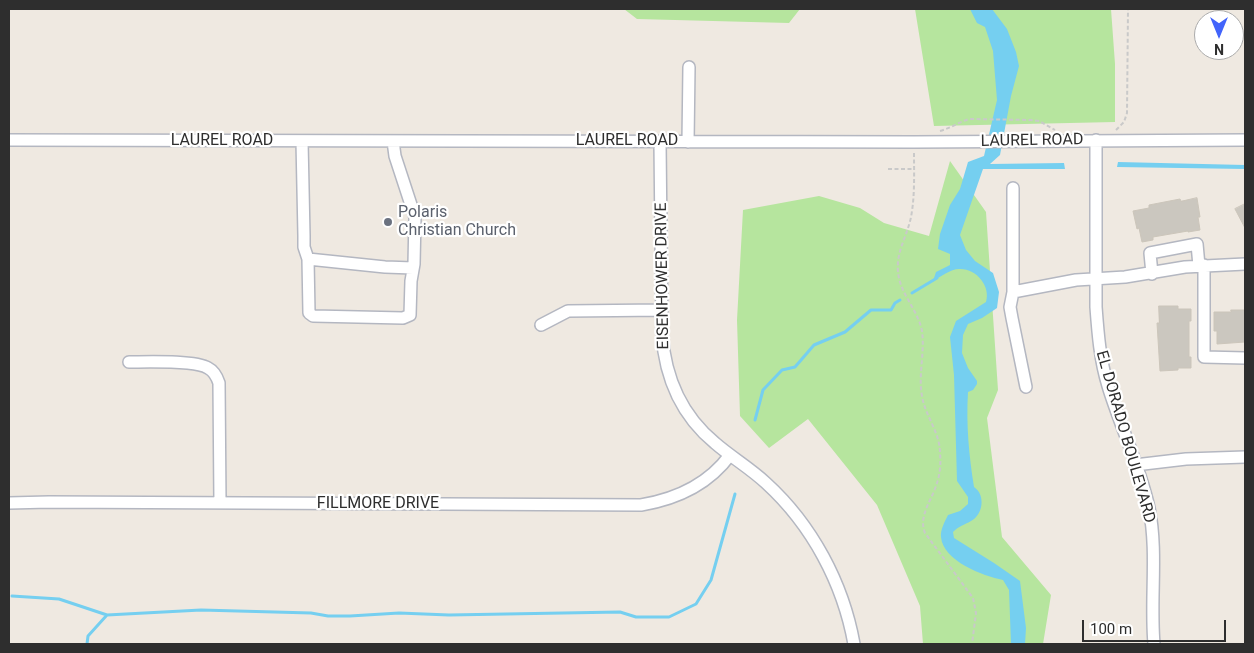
<!DOCTYPE html>
<style>
body{margin:0}
#map{position:relative;width:1254px;height:653px;overflow:hidden;background:#efe9e1;font-family:Roboto,sans-serif}
canvas{display:block}
.frame{position:absolute;inset:0;border:10px solid #2e2e2e;pointer-events:none}
.north{position:absolute;left:1194px;top:10px;width:50px;height:50px;box-sizing:border-box;background:#fff;border:1px solid #ababab;border-radius:50%;rotate:180deg;font-size:14px;font-weight:700;line-height:20px;text-align:center;color:#2e2e2e}
.north::after{content:'';display:block;margin:auto;width:18px;height:22px;background:#4264fb;clip-path:polygon(50% 0,100% 100%,50% 72%,0 100%)}
.scale{position:absolute;left:1082px;top:620px;width:144px;height:22px;box-sizing:border-box;border:2px solid #2e2e2e;border-top:0;padding-left:6px;font-size:15px;line-height:18px;white-space:nowrap;color:#2e2e2e;-webkit-text-stroke:4px #fff;paint-order:stroke}
</style>
<div id="map">
<canvas width="1254" height="653"></canvas>
<div class="frame"></div>
<div class="north">N</div>
<div class="scale">100 m</div>
</div>
<script>
const ctx = document.querySelector('canvas').getContext('2d');
ctx.lineJoin = 'round';
function paint(path, color) {
  ctx.fillStyle = color;
  ctx.fill(path, 'evenodd');
}
function strokePath(path, color, width, dash) {
  ctx.strokeStyle = color;
  ctx.lineWidth = width;
  ctx.lineCap = dash ? 'butt' : 'round';
  ctx.setLineDash(dash || []);
  ctx.stroke(path);
}
function label(font, color, halo, rows, align = 'center') {
  ctx.font = font + ' Roboto,sans-serif';
  ctx.lineWidth = 4.5;
  ctx.setLineDash([]);
  ctx.textBaseline = 'middle';
  ctx.strokeStyle = halo;
  ctx.fillStyle = color;
  for (const [text, x, y, turn = 0] of rows) {
    ctx.save();
    ctx.translate(x, y);
    ctx.rotate((+turn || 0) * Math.PI / 180);
    ctx.textAlign = isNaN(turn) ? turn : align;
    if (halo) ctx.strokeText(text, 0, 0);
    ctx.fillText(text, 0, 0);
    ctx.restore();
  }
}
paint(new Path2D(`
 M 624,9 L 800,9 L 789,23 L 637,19 Z
 M 915,9 L 1111,9 L 1115,64 L 1115,122 L 934,126 Z
 M 950,161 L 986,212 L 998,390 L 987,418 L 1002,537 L 1051,595 L 1043,644 L 923,644 L 920,606 L 877,505 L 808,419 L 769,448 L 740,416 L 737,320 L 743,210 L 819,196 L 860,208 L 884,223 L 929,236 Z`), '#b6e59e');
paint(new Path2D(`
 M 970,9 L 992,9 L 1007,29 L 1016,52 L 1019,66 L 1011,96 L 1000,155 L 990,164 L 1064,163 L 1065,169 L 983,169 L 960,235 L 966,250 L 975,261 L 993,273 L 999,292 L 997,308 L 982,318 L 968,324 L 963,335 L 962,353 L 968,368 L 977,381 L 977,384 L 973,390 L 968,392 C 966,424 969,456 974,487 C 986,495 983,515 971,521 C 964,525 959,526 953,532 L 954,538 L 994,563 L 1020,581 L 1026,628 L 1025,644 L 1011,644 L 1009,590 L 1003,580 C 983,576 943,561 941,537 C 940,530 945,521 948,515 L 960,511 L 968,504 L 968,497 L 957,481 L 954,375 L 950,337 L 956,321 L 986,302 C 991,286 976,268 959,269 C 951,269 940,277 933,281 L 936,272 L 950,265 L 950,254 L 938,249 L 940,234 L 950,205 L 960,189 L 968,162 L 984,156 L 997,100 L 993,51 L 985,27 L 977,23 Z
 M 1118,162 L 1245,165 L 1245,169 L 1117,167 Z`), '#75cff0');
strokePath(new Path2D(`
 M 912,293 L 937,278
 M 755,420 L 763,390 L 782,370 L 795,367 L 814,345 L 845,332 L 871,310 L 891,310 L 895,303 L 900,300
 M 12,596 L 59,599 L 107,615 L 201,610 L 311,613 L 328,616 L 350,616 L 399,613 L 449,615 L 620,612 L 636,617 L 669,617 L 696,604 L 711,580 L 735,494
 M 87,644 L 88,636 L 107,615`), '#75cff0', 3);
const building = new Path2D(`
 M 1197,198 L 1200,217 L 1198,217 L 1200,230 L 1188,232 L 1188,231 L 1153,237 L 1153,240 L 1142,242 L 1139,228 L 1137,229 L 1133,211 L 1149,208 L 1149,205 L 1180,199 L 1181,201 Z
 M 1245,204 L 1245,228 L 1235,209 Z
 M 1159,306 L 1178,306 L 1178,309 L 1191,309 L 1191,321 L 1189,321 L 1189,357 L 1191,357 L 1191,368 L 1178,368 L 1178,370 L 1160,371 L 1157,323 L 1159,323 Z
 M 1231,310 L 1245,310 L 1245,342 L 1217,344 L 1217,331 L 1214,331 L 1214,312 L 1231,312 Z`);
paint(building, '#cbc7bf');
strokePath(building, '#cbc5ba', 1);
const minor = new Path2D(`
 M 9,140 L 914,142 L 1245,140
 M 1096,140 L 1096,307 C 1098,334 1100,360 1108,386 C 1120,426 1140,466 1149,508 C 1158,552 1150,599 1154,644
 M 302,141 L 304,236 L 304,247 L 308,259
 M 393,141 L 395,156 L 415,217 L 414,264 L 411,281 L 410,315 L 403,318 L 313,316 L 309,313 L 308,259 L 385,267 L 413,268
 M 660,142 L 662,334 C 665,377 681,415 715,443 C 731,457 750,468 766,483 C 812,525 843,583 854,644
 M 688,142 L 689,67
 M 1013,188 L 1013,292 L 1076,280 L 1125,277 L 1185,267 L 1245,264
 M 1204,265 L 1204,357 L 1245,358
 M 1152,274 L 1150,253 L 1197,244 L 1199,266
 M 1013,292 L 1010,307 L 1012,318 L 1026,387
 M 541,325 L 568,311 L 662,310
 M 129,362 C 146,362 195,360 208,368 C 214,371 217,377 219,383 L 220,503
 M 1135,465 L 1186,459 L 1245,457
 M 9,503 L 49,502 L 641,505 C 677,499 708,485 730,455`);
strokePath(minor, '#b4b7c1', 14);
strokePath(new Path2D(`
 M 1116,130 L 1124,122 L 1127,113 L 1128,9
 M 940,131 C 951,128 959,122 969,119 L 1031,120 L 1039,121 L 1055,130
 M 914,153 C 914,174 915,196 911,217 C 907,237 896,251 898,272 C 900,294 918,310 922,331 C 925,353 918,375 922,396 C 925,416 940,432 940,453 C 941,463 940,474 937,483 C 932,500 918,516 925,533 L 973,598 L 976,613 L 972,644
 M 888,169 L 913,169`), '#c9c9c9', 2, [4, 2.5]);
strokePath(minor, '#fff', 11);
for (const [x, y, r, color] of [
 [388,222,5,"#6b7280"]
]) {
  const dot = new Path2D();
  dot.arc(x, y, r, 0, 2 * Math.PI);
  ctx.fillStyle = color;
  ctx.fill(dot);
  strokePath(dot, '#fff', 2);
}
label('16px', '#2e2e2e', '#fff', [
 ["LAUREL ROAD",222,141],
 ["LAUREL ROAD",627,141],
 ["LAUREL ROAD",1032,141,-1],
 ["EISENHOWER DRIVE",663,276,-91],
 ["EL DORADO BOULEVARD",1125,437,74],
 ["FILLMORE DRIVE",378,504]
]);
label('16px', '#5b616d', '#fff', [
 ["Polaris",398,213],
 ["Christian Church",398,231]
], 'left');
</script>
